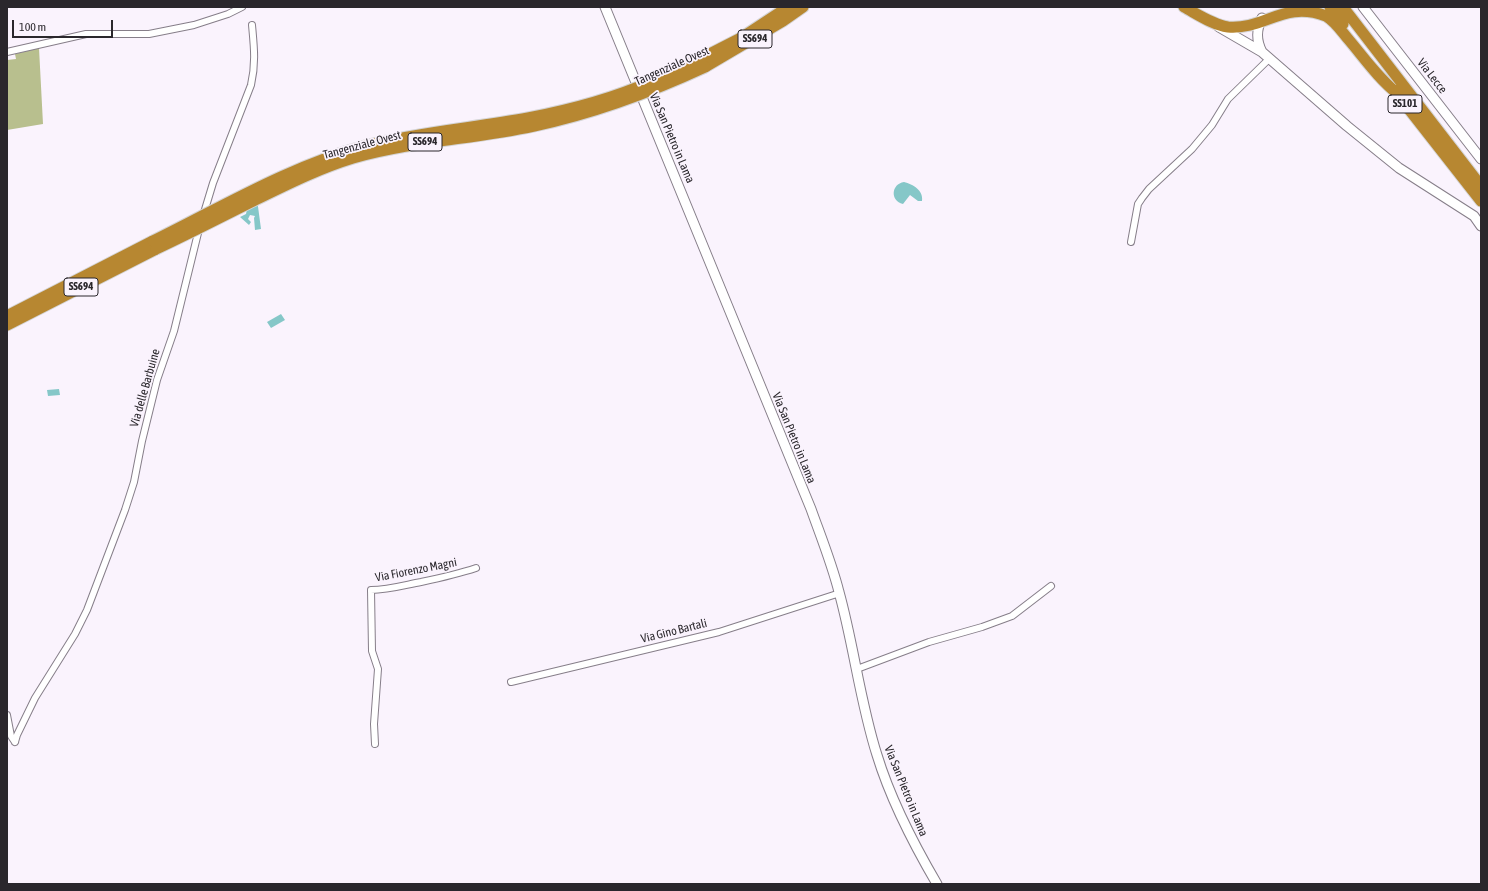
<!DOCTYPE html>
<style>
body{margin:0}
#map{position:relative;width:1488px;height:891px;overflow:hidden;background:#faf3fd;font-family:"Asap Condensed",sans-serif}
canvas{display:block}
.frame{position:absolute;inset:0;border:8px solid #2a272c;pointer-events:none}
.scale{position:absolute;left:12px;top:20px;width:101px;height:18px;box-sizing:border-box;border:2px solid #2a272c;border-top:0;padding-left:5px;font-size:12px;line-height:14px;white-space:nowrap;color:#2a272c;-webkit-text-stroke:3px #faf3fd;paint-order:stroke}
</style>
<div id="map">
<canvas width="1488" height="891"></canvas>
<div class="frame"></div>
<div class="scale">100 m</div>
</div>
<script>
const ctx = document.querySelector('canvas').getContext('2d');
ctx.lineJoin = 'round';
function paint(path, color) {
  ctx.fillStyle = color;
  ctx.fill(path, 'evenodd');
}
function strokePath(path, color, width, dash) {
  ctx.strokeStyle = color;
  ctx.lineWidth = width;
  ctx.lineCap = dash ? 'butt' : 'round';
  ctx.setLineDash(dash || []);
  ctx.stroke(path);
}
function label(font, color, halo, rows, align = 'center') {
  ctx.font = font + ' "Asap Condensed",sans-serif';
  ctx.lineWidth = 3.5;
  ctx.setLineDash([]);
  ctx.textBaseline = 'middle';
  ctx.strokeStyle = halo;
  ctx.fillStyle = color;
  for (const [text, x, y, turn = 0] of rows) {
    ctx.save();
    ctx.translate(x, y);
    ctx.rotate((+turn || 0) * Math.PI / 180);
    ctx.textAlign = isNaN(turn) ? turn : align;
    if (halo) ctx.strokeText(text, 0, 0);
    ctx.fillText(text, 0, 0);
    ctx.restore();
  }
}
paint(new Path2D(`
 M 39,48 L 43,124 L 7,130 L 7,60 L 16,59 L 15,54 Z`), '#b8bf8e');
paint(new Path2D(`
 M 904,182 C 913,184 924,191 922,201 L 918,201 L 910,195 L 903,204 C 890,201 891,184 904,182 Z
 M 257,199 L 261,229 L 255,230 L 254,218 L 255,216 L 250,215 L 248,219 L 251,222 L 249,225 L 240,217 L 246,214 L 248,204 Z
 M 281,314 L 285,320 L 271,328 L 267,322 Z
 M 59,389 L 60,395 L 48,396 L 47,390 Z`), '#85c7c8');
const street = new Path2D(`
 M 7,52 L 86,34 L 149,34 L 194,25 L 228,14 L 242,7
 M 203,216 L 213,183 L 251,85 C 256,63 254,47 252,25
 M 1131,242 L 1138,204 L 1142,198 L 1149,189 L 1192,149 L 1212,125 L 1228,99 L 1269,59
 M 857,669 L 929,642 L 982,627 L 1012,616 L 1051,586
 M 511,682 L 719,632 L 840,593
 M 7,715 L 11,736 L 15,742
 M 15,742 L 17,735 L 35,698 L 75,634 L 87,610 L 125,510 L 134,482 L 142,441 L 157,380 L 174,331 L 199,229
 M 375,744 L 374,724 L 378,669 L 372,651 L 371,590 C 388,590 405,585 421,582 C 440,578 458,574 476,568`);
const secondary = new Path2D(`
 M 605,7 L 811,509 C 821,537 832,564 839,592 C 854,646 860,702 877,755 C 891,801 913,843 937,884
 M 1363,7 L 1481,159
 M 1262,18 C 1256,30 1256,40 1262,52
 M 1219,27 L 1262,52 L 1347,126 L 1399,168 L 1474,216 L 1481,226`);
const highway = new Path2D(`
 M 1184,7 C 1197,14 1213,25 1228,27 C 1265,30 1284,0 1326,16 C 1336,22 1342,32 1349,40 C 1365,59 1379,79 1398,94
 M 1330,7 L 1343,24
 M 1343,7 L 1481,186
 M 700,59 L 741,38 L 788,7
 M 705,67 L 783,21 L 803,7
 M 1394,90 L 1481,201
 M 7,316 L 153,241
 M 7,325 L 156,249`);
strokePath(street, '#867e89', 8);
strokePath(secondary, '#867e89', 11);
strokePath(highway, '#d4d4d5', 13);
strokePath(street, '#fff', 6);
strokePath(secondary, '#fff', 9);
strokePath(highway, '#b78731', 11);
const highwayBridge = new Path2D(`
 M 153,241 C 222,207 290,166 365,146 C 418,132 474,128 528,118 C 569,110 612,99 650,82 C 667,75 683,67 700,59
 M 156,249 C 188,234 219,218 251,202 C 284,186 317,169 353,158 C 413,141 474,139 534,126 C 595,113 649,93 705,67`);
strokePath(highwayBridge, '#d4d4d5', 13, []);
strokePath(highwayBridge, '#b78731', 11);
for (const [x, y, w] of [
 [755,39,34],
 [1405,104,34],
 [425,142,34],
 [81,287,34]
]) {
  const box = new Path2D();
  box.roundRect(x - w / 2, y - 9, w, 18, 3);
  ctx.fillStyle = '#faf3fd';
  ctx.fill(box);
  strokePath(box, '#2a272c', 1);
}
label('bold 11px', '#2a272c', null, [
 ["SS694",755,39],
 ["SS101",1405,104],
 ["SS694",425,142],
 ["SS694",81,287]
]);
label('12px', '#2a272c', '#faf3fd', [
 ["Tangenziale Ovest",672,66,-24],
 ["Via Lecce",1432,76,52],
 ["Via San Pietro in Lama",672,138,67],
 ["Tangenziale Ovest",362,145,-15],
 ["Via delle Barbuine",145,388,-74],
 ["Via San Pietro in Lama",794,438,68],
 ["Via Fiorenzo Magni",416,570,-11],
 ["Via Gino Bartali",674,631,-14],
 ["Via San Pietro in Lama",906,791,68]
]);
</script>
